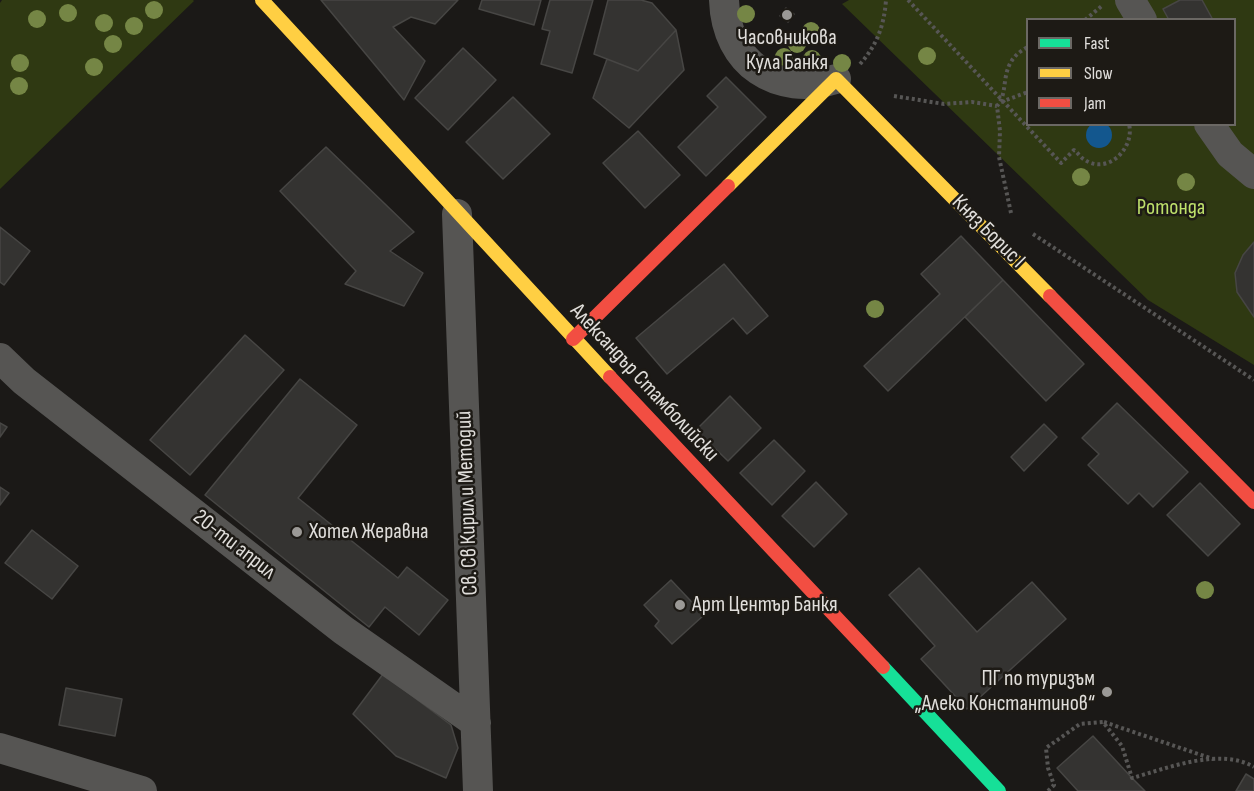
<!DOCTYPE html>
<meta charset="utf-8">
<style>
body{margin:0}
#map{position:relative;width:1254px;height:791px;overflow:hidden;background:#1b1917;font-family:"Sofia Sans Condensed",sans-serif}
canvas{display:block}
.legend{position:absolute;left:1026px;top:18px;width:210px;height:108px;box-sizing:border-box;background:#1d1a15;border:2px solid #6b6864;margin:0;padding:8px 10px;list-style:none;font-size:18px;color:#e0dedb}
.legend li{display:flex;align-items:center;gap:12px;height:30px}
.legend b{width:30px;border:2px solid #6b6864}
</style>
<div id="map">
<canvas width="1254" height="791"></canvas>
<ul class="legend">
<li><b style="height:8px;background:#16e098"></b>Fast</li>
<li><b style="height:8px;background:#ffcf43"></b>Slow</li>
<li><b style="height:8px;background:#f24e42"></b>Jam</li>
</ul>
</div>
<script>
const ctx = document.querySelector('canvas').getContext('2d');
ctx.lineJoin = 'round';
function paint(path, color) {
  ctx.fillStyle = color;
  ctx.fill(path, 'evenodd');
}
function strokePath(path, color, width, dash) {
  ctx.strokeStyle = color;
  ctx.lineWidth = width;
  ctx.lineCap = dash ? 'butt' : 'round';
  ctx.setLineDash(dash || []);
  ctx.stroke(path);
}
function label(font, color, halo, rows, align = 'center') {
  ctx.font = font + ' "Sofia Sans Condensed",sans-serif';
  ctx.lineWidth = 5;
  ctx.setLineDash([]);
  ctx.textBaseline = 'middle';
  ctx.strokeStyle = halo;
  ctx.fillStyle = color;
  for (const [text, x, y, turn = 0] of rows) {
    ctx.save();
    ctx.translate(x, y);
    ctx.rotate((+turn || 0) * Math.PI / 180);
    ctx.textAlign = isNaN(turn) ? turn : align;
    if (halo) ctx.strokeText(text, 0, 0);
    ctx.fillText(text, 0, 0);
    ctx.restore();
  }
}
paint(new Path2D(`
 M 2,0 L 193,0 L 194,1 L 0,189 L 0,3 Z
 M 849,0 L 1254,0 L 1254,242 L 1243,255 L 1237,292 L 1254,317 L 1254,365 L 1148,300 L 842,4 ZM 1028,20 L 1234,20 L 1234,124 L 1028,124 Z`), '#2f3912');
paint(new Path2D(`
 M1086 135a13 13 0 1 1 26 0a13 13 0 1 1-26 0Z`), '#13578e');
const building = new Path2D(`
 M 321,0 L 458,0 L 435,24 L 411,17 L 393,27 L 425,61 L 404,100 Z
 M 482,0 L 541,0 L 534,25 L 479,9 Z
 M 550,0 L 593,0 L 572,73 L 541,64 L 550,31 L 542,29 Z
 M 608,0 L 641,0 L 652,3 L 676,30 L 638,71 L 594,54 Z
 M 1180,0 L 1202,0 L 1213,20 L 1169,20 L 1163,9 Z
 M 786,8 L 794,14 L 788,22 L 780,16 Z
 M 676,30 L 684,70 L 629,128 L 593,98 L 607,59 L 638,71 Z
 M 463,48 L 496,80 L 448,130 L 415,98 Z
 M 726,77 L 766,117 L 706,176 L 678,147 L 718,107 L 707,96 Z
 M 513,97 L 550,134 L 503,179 L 466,142 Z
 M 638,131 L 680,175 L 645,208 L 603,163 Z
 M 326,147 L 414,232 L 390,251 L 423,273 L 404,306 L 345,284 L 356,271 L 280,191 Z
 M 0,227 L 30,251 L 4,285 L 0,282 Z
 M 961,236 L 1003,280 L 888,391 L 864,366 L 940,294 L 921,274 Z
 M 1254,242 L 1254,317 L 1237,292 L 1235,273 L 1243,255 Z
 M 724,264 L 768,316 L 747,334 L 733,318 L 667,374 L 636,338 Z
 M 1003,280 L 1084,364 L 1046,401 L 965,317 Z
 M 245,335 L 284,370 L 190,475 L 150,440 Z
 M 300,379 L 357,425 L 298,498 L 398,578 L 407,567 L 448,600 L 419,635 L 385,607 L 369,627 L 205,495 Z
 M 730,396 L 761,428 L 728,461 L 696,430 Z
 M 1117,403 L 1188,472 L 1153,507 L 1139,493 L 1128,504 L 1088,465 L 1099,454 L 1082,438 Z
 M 0,423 L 7,427 L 0,437 Z
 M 1044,424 L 1057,437 L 1024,471 L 1011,457 Z
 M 774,440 L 805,471 L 772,505 L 740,473 Z
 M 816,482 L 847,514 L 814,547 L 782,516 Z
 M 1200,483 L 1240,524 L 1208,556 L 1167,515 Z
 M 0,487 L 9,493 L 0,505 Z
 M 32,530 L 78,566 L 52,599 L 5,563 Z
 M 919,568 L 977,632 L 1032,582 L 1066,619 L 967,709 L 921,659 L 935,646 L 889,595 Z
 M 671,580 L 704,615 L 672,644 L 655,626 L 659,621 L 644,605 Z
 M 383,674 L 451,725 L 458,748 L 446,778 L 396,756 L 353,714 Z
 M 66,688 L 122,699 L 115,736 L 59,725 Z
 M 1093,736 L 1132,778 L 1145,791 L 1078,791 L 1057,768 Z
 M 1246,774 L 1254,779 L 1254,791 L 1236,791 Z`);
paint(building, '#343331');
strokePath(building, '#474644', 1.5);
strokePath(new Path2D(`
 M 908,0 L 1061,163 L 1074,150 C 1078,153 1081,158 1085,160 C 1108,175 1135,148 1129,124
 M 1085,20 L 1103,5
 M 860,64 C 877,45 884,26 886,0
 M 894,96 L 944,104 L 972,102 L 997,106
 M 1001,102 L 1028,92
 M 1011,213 L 999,157 L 1000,131 L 997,106 C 1011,91 996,63 1028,47
 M 1033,234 L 1254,380
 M 1104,722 L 1213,759
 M 1048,791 L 1054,785 L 1048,768 L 1046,748 L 1080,724 L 1103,722 L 1122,746 L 1132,778 C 1168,768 1220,747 1254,767`), '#575655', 4, [3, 3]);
strokePath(new Path2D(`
 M 724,0 C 726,64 777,97 836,79
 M 1130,0 L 1142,20
 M 1209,124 L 1230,154 L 1254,174
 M 457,214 L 478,791
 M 0,358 L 24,381 L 343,630 L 476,723
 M 0,748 L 142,791`), '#565553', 30);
strokePath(new Path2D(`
 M 883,667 L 999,791`), '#16e098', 14);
strokePath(new Path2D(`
 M 262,0 L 610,377
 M 728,186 L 836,79 L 1050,296`), '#ffcf43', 14);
strokePath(new Path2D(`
 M 1050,296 L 1254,502
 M 573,339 L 728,186
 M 610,377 L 883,667`), '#f24e42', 14);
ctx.fillStyle = '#758645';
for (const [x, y] of [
 [154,10],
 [68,13],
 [746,14],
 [37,19],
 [104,23],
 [134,26],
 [811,31],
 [113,44],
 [797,44],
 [927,56],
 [784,57],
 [812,59],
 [20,63],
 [842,63],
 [94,67],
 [19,86],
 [1081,177],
 [1186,182],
 [875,309],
 [1205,590]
]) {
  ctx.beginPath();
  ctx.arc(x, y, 9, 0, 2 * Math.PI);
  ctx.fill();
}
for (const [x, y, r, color] of [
 [787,15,6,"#9b9996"],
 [297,532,6,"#9b9996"],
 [680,605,6,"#9b9996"],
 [1107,692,6,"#9b9996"]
]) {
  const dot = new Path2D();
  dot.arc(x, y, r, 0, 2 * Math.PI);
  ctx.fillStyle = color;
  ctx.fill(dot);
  strokePath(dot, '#1d1a15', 2);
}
label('22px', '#e0dedb', '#1d1a15', [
 ["Часовникова",787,38,"center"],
 ["Кула Банкя",787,63,"center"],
 ["Хотел Жеравна",309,532],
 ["Арт Център Банкя",692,605],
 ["ПГ по туризъм",1095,679,"right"],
 ["„Алеко Константинов“",1095,704,"right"]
], 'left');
label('22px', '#bee06b', '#1d1a15', [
 ["Ротонда",1171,208]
]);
label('22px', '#e0dedb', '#1d1a15', [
 ["Княз Борис I",988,232,45],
 ["Александър Стамболийски",644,383,47],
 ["Св. Св Кирил и Методий",468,503,-92],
 ["20-ти април",234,545,38]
]);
</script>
